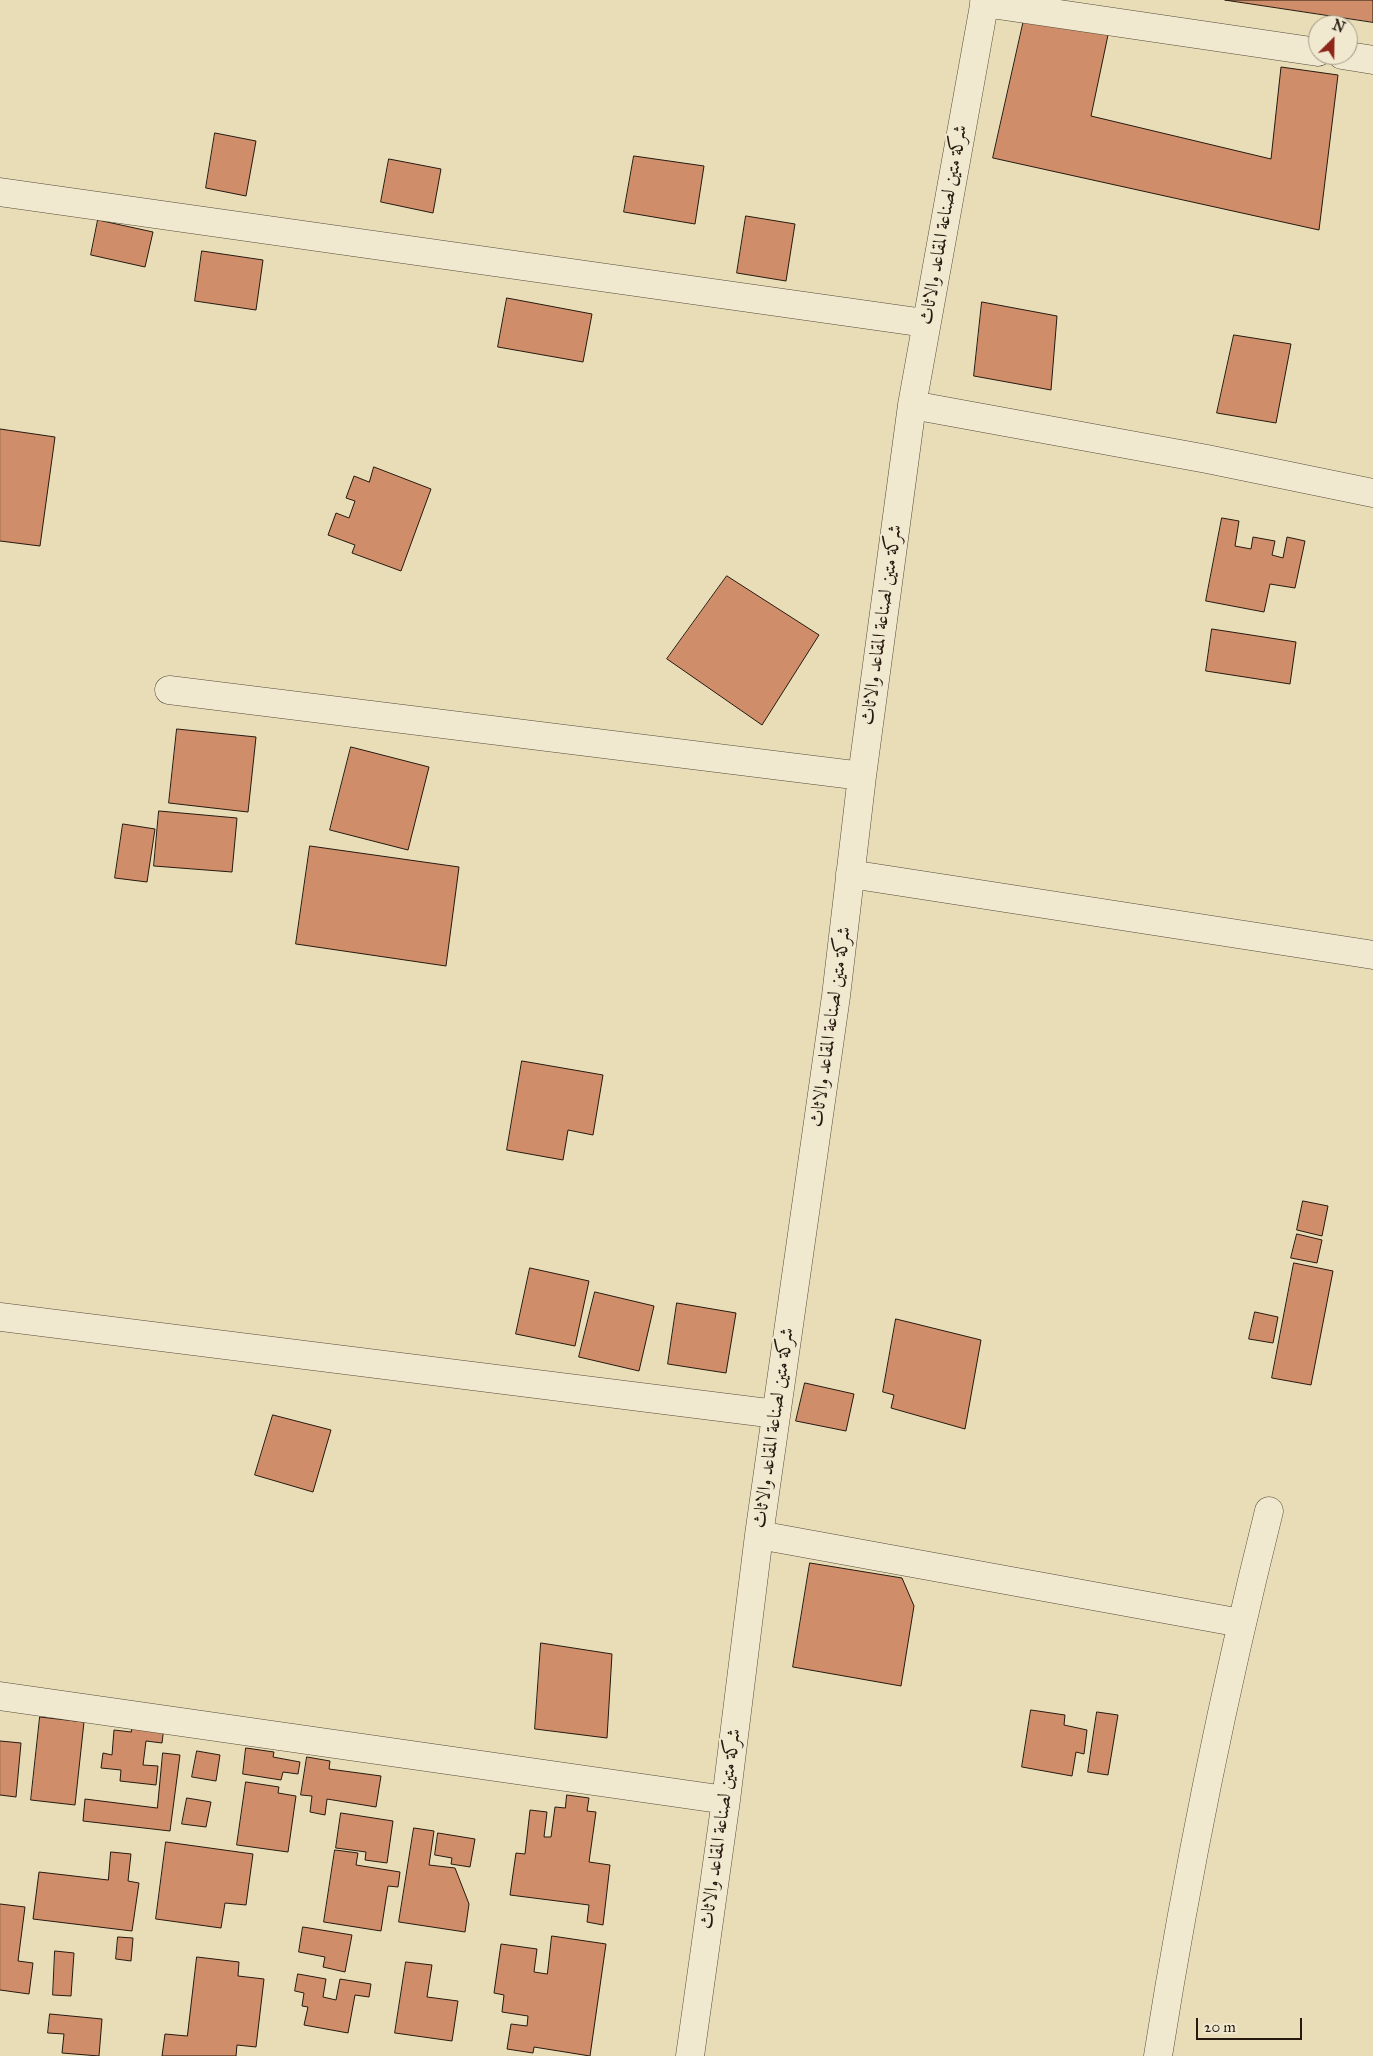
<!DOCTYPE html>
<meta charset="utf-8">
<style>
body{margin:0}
#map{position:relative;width:1373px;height:2056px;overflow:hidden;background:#e8ddb7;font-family:"IM FELL Great Primer",serif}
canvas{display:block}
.north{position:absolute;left:1308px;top:15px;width:50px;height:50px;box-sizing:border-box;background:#f0e9d0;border:1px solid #9f9683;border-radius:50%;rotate:23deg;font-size:14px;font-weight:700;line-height:20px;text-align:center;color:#26190f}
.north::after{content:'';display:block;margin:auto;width:18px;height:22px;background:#8f2418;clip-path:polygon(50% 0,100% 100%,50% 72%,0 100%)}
.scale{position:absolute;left:1196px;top:2018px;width:106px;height:22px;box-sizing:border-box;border:2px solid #26190f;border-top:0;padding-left:6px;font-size:15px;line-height:18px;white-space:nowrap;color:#26190f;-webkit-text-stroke:4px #f0e9d0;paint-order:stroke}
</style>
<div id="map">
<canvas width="1373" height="2056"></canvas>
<div class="north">N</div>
<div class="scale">20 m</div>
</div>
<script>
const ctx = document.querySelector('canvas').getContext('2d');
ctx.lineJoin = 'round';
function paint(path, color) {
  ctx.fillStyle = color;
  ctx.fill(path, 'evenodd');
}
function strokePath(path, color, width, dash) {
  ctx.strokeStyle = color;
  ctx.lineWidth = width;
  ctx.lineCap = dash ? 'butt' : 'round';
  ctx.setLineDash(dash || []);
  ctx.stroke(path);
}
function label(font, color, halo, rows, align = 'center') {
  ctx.font = font + ' "IM FELL Great Primer",Amiri,serif';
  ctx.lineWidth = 4;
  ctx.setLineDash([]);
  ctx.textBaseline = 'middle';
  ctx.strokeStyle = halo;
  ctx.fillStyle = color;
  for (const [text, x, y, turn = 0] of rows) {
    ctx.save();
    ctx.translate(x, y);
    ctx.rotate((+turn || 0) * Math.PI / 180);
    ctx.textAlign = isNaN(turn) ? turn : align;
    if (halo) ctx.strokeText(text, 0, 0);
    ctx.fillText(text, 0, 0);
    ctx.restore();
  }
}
const building = new Path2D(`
 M 1225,0 L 1373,0 L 1373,22 Z
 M 1025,15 L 1108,35 L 1091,116 L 1271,159 L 1281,67 L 1338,75 L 1319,230 L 993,158 Z
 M 215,133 L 256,141 L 246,196 L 206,188 Z
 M 634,156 L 704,166 L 695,224 L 624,212 Z
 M 389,159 L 441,169 L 433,213 L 381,202 Z
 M 746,216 L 795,224 L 786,281 L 737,273 Z
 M 98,220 L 153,232 L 145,267 L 91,255 Z
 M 202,251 L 263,260 L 256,310 L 195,301 Z
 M 507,298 L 592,314 L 583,362 L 498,347 Z
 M 982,302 L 1057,316 L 1051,390 L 974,376 Z
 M 1234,335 L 1291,344 L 1276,423 L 1217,413 Z
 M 0,429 L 55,437 L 40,546 L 0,541 Z
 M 374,467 L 431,489 L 401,571 L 352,553 L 355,545 L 328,535 L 336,513 L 349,518 L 355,501 L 346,498 L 354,476 L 369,482 Z
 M 1222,518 L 1239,521 L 1235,546 L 1251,549 L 1253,537 L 1275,541 L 1272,555 L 1283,558 L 1287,537 L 1305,541 L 1295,588 L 1270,584 L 1264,612 L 1206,601 Z
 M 727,576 L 819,635 L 762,725 L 667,659 Z
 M 1212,629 L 1296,642 L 1290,684 L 1206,671 Z
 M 177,729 L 256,737 L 248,812 L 169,803 Z
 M 351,747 L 429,767 L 408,850 L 330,830 Z
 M 159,811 L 237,818 L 232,872 L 154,866 Z
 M 123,824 L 155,829 L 147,882 L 115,878 Z
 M 310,846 L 459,867 L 446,966 L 296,944 Z
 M 522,1061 L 603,1075 L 593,1135 L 568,1130 L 563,1160 L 507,1150 Z
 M 1303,1201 L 1328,1206 L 1322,1236 L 1297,1230 Z
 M 1297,1234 L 1322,1240 L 1317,1263 L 1291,1258 Z
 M 1294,1263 L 1333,1271 L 1311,1385 L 1272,1378 Z
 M 530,1268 L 589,1281 L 575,1346 L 516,1334 Z
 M 595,1292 L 654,1306 L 639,1371 L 579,1357 Z
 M 677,1303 L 736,1313 L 726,1373 L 668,1364 Z
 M 1255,1312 L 1278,1317 L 1273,1343 L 1249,1339 Z
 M 896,1319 L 981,1340 L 965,1429 L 891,1408 L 894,1395 L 883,1392 Z
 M 805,1383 L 854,1394 L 846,1431 L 796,1421 Z
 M 273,1415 L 331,1430 L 313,1492 L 255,1475 Z
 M 810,1563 L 902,1578 L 914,1606 L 901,1686 L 793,1667 Z
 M 541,1643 L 612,1654 L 607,1738 L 535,1729 Z
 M 1031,1710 L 1065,1715 L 1064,1725 L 1087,1730 L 1084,1754 L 1076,1752 L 1072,1776 L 1022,1767 Z
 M 1097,1712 L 1118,1715 L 1108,1775 L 1088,1772 Z
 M 40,1717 L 84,1722 L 75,1805 L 31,1800 Z
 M 132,1724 L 164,1727 L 162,1743 L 146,1741 L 143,1765 L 158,1766 L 156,1785 L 120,1781 L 121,1770 L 101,1768 L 103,1753 L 112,1755 L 114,1730 L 131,1732 Z
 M 0,1741 L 21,1743 L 16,1797 L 0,1795 Z
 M 246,1748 L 274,1752 L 273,1757 L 300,1762 L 298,1774 L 283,1772 L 281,1780 L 243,1774 Z
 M 197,1751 L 220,1755 L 216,1781 L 192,1777 Z
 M 163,1753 L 180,1755 L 170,1831 L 83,1821 L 85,1799 L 157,1808 Z
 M 307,1757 L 330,1761 L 329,1769 L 381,1776 L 376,1807 L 327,1799 L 325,1815 L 310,1812 L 312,1796 L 301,1795 Z
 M 246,1782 L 279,1787 L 278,1793 L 296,1796 L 288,1852 L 237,1845 Z
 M 567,1795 L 589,1798 L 587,1811 L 596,1812 L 589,1862 L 610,1865 L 603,1925 L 587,1922 L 589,1905 L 510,1895 L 516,1853 L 525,1854 L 530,1810 L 547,1812 L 544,1837 L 551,1837 L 555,1807 L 565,1808 Z
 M 187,1798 L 211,1802 L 206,1827 L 182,1824 Z
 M 341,1813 L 393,1821 L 387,1863 L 365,1860 L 366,1852 L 336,1848 Z
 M 414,1828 L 434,1831 L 429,1865 L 455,1868 L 469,1904 L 465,1932 L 399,1922 Z
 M 438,1833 L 475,1839 L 470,1867 L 451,1864 L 452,1858 L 435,1855 Z
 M 166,1842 L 253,1854 L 246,1905 L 225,1903 L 221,1928 L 156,1919 Z
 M 335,1850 L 358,1853 L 356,1865 L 400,1872 L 398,1887 L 388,1886 L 381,1931 L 324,1922 Z
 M 111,1852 L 131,1854 L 128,1881 L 139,1883 L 132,1931 L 33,1919 L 39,1872 L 108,1880 Z
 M 0,1904 L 25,1907 L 18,1961 L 33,1963 L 29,1994 L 0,1990 Z
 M 303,1927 L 352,1935 L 345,1972 L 323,1967 L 325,1957 L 299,1952 Z
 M 552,1936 L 606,1944 L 590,2056 L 534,2047 L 533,2053 L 507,2049 L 511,2024 L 527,2026 L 528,2016 L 502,2012 L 504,1995 L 494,1993 L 501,1944 L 537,1949 L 534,1972 L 547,1974 Z
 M 118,1937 L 133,1938 L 131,1961 L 116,1959 Z
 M 55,1951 L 74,1953 L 71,1996 L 53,1995 Z
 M 197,1957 L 239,1962 L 238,1976 L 264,1979 L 256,2047 L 237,2045 L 236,2056 L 162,2056 L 165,2034 L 187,2036 Z
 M 406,1962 L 432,1965 L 427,1997 L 458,2001 L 452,2041 L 395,2033 Z
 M 298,1974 L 326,1979 L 323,1997 L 336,2000 L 340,1979 L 371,1984 L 369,1997 L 355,1995 L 348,2033 L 304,2025 L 308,2007 L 302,2006 L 304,1993 L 295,1991 Z
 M 50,2014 L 102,2019 L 99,2056 L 62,2053 L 64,2034 L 48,2033 Z`);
paint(building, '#cf8e69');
strokePath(building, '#26190f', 1);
const street = new Path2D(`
 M 984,3 L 1318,52
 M 1342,55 L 1373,60
 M 0,192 L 925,323
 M 912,405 L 1207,459 L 1373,493
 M 169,690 L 862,776
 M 850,874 L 1373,955
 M 0,1317 L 776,1414
 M 759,1535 L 1241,1623
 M 0,1696 L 726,1800
 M 690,2056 L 726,1800 L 759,1535 L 836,996 L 862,776 L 912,405 L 985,0
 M 1158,2056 C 1187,1873 1224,1691 1269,1511`);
strokePath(street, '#564a39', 29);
strokePath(street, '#f0e9d0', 28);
label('19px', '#26190f', '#f0e9d0', [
 ["شركة متين لصناعة المقاعد والاثاث",944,225,-80],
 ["شركة متين لصناعة المقاعد والاثاث",882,625,-82],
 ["شركة متين لصناعة المقاعد والاثاث",831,1027,-82],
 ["شركة متين لصناعة المقاعد والاثاث",774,1428,-82],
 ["شركة متين لصناعة المقاعد والاثاث",721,1829,-82]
]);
</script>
